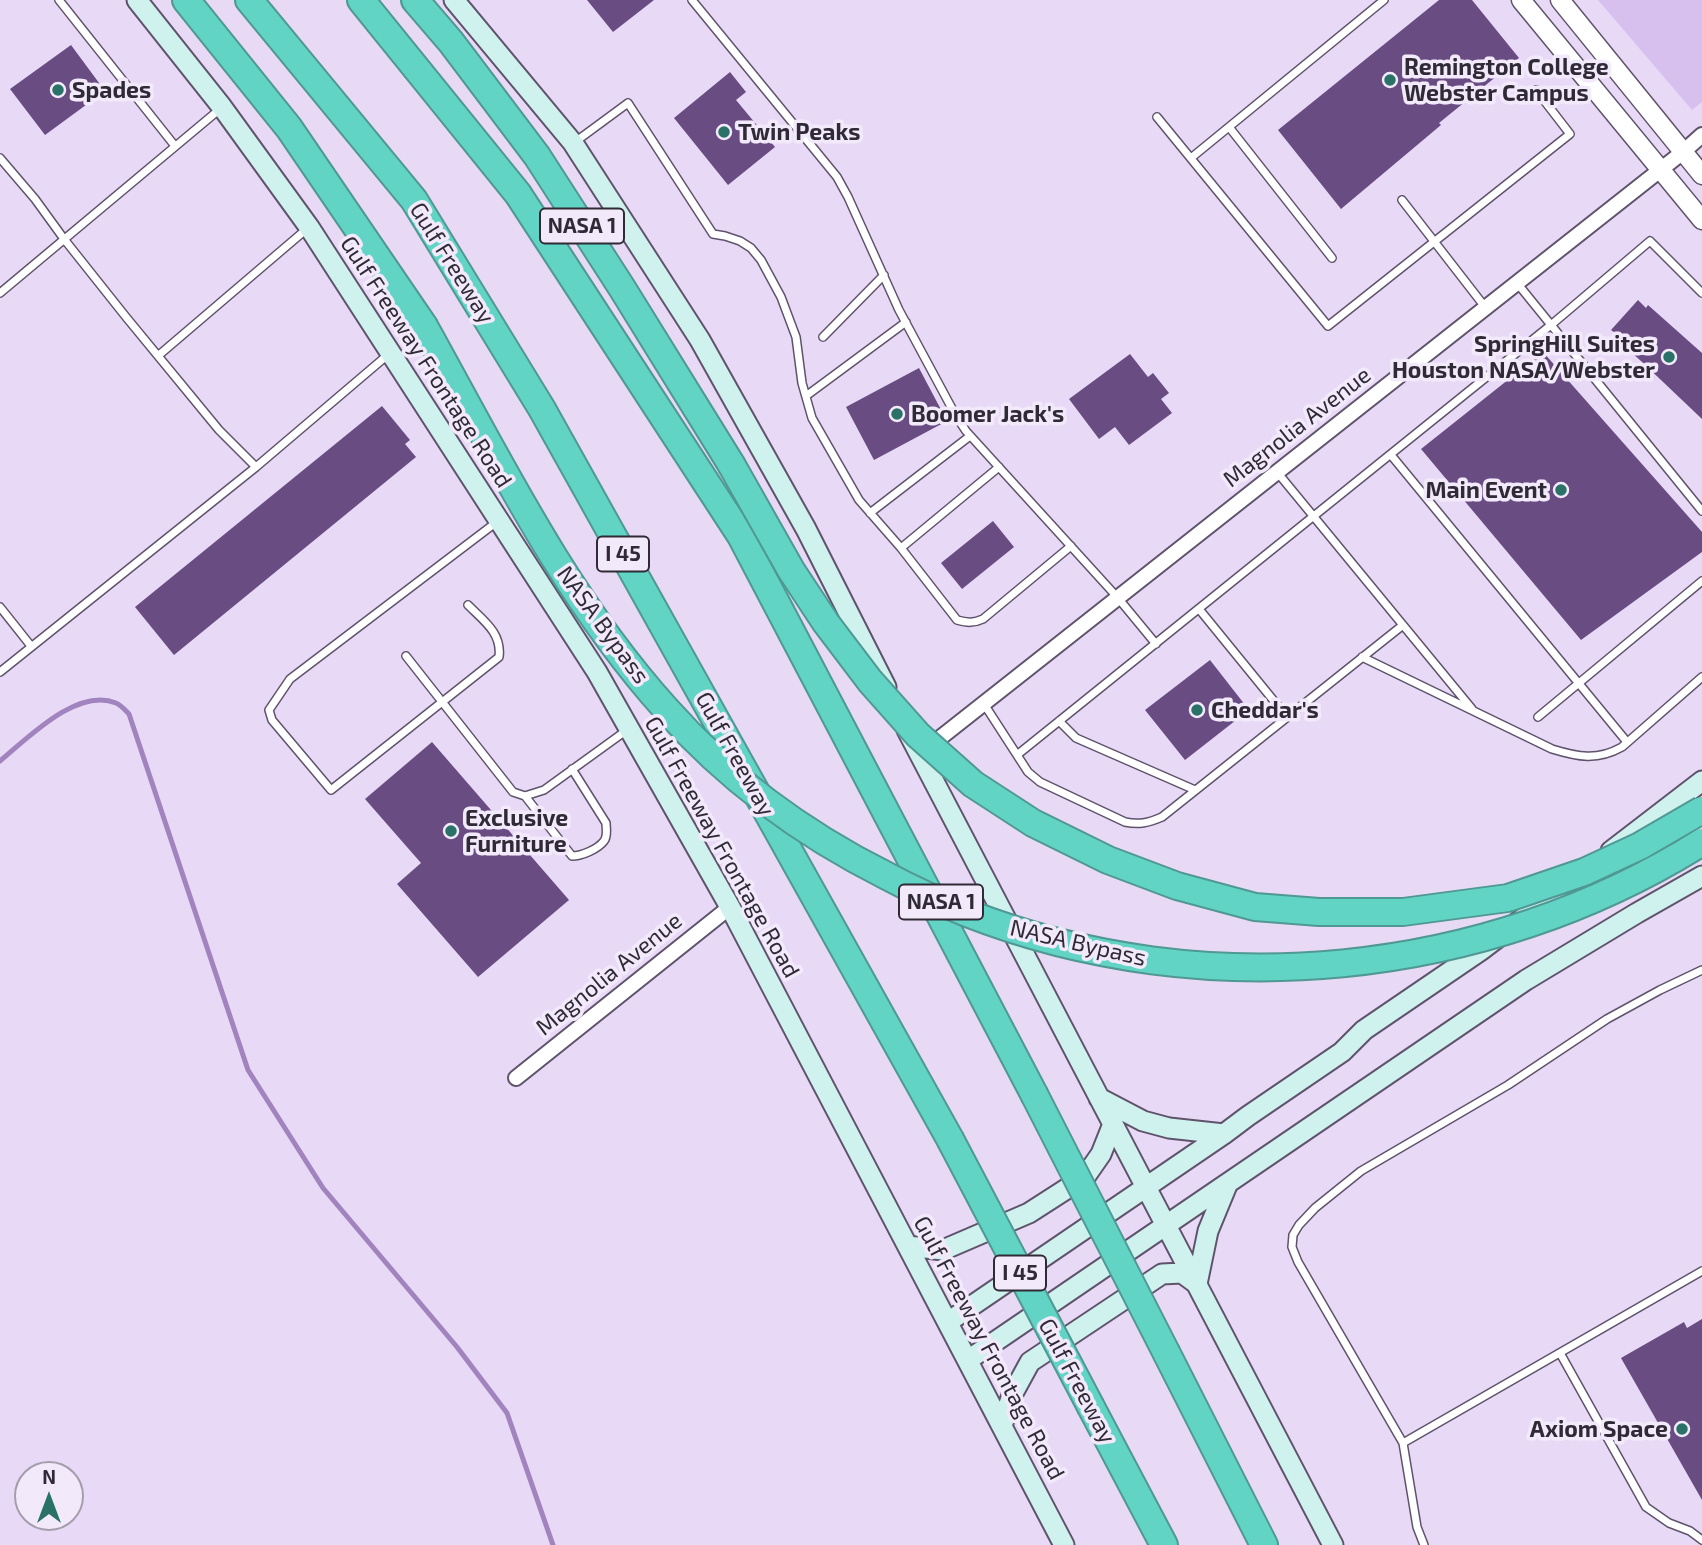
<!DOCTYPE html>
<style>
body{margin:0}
#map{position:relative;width:1702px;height:1545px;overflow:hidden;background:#e8daf6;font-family:"Exo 2",sans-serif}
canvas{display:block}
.north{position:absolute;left:14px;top:1461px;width:70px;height:70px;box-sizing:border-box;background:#f2eafb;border:2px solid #a49dac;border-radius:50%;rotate:0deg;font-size:19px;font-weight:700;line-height:28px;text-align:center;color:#2f2a35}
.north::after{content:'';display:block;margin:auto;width:24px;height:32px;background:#2a7168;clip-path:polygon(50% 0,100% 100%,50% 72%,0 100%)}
</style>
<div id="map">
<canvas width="1702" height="1545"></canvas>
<div class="north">N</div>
</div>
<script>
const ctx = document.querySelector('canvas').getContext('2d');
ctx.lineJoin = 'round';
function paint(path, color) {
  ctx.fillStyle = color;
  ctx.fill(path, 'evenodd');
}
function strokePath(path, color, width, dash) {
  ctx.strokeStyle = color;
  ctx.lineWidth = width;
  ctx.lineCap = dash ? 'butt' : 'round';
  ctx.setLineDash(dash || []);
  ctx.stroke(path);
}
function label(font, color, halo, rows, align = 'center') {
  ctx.font = font + ' "Exo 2",sans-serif';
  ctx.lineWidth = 7;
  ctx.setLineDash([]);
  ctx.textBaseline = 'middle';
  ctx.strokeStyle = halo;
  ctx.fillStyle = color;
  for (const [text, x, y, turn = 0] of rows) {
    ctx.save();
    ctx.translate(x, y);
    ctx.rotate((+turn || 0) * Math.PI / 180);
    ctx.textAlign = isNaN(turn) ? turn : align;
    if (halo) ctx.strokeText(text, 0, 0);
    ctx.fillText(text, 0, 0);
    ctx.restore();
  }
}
paint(new Path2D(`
 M 1598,0 L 1702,0 L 1702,102 L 1692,110 Z`), '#d7c0ee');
strokePath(new Path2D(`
 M 0,761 C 28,738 77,687 116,703 C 121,705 125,710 129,714 L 248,1070 L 323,1188 L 457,1347 L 507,1413 L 553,1545`), '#a183be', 5);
paint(new Path2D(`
 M 587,0 L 654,0 L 613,32 Z
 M 1439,0 L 1472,0 L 1519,58 L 1439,123 L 1441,125 L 1341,209 L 1278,130 Z
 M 71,45 L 105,91 L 45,135 L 10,89 Z
 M 730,72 L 746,92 L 736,100 L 775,147 L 728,185 L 674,118 Z
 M 1638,300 L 1646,308 L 1648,305 L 1702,353 L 1702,419 L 1641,361 L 1615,338 L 1618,335 L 1611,330 Z
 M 1543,352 L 1702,532 L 1702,552 L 1581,640 L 1421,449 Z
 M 1130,354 L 1148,377 L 1153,373 L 1169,393 L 1161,399 L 1172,413 L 1129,445 L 1115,427 L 1099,439 L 1069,399 Z
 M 919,368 L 947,421 L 874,460 L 846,407 Z
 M 382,406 L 410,440 L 405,444 L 416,457 L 174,655 L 135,607 Z
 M 993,521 L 1014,547 L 962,589 L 941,563 Z
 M 1210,660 L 1249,710 L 1185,760 L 1145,710 Z
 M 432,742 L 569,900 L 478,977 L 397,884 L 421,863 L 365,799 Z
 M 1702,1319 L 1702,1500 L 1621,1358 L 1684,1322 L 1687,1328 Z`), '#684c82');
const service = new Path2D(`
 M 59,0 L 175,146
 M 692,0 L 837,177 L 848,197 L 899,310 L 956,416 L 966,431 L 1118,598 L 1156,644
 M 1157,117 L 1328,326 L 1570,134 L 1536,90
 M 1229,127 L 1332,258
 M 575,142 L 628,103 L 713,234 L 725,236 L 740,241 L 751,248 L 761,260 L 781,297 L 796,337 L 802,383 L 812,418 L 859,500 L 901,548
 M 0,158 L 35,199 L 64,239 L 126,317 L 219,430 L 256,467
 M 1191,158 L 1384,0
 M 1402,200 L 1485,307
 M 1517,283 L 1702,511
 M 0,293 L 220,109
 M 823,337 L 884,275
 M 159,355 L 309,227
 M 806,396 L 906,322
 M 1391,455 L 1627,742
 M 999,467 L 901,548 L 957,620 C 968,623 974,623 983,619 L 1071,546
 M 1277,472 L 1472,709
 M 870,513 L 970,436
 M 468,605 C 484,621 502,633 499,657 L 331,790 L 272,720 L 269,710 L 290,679 L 498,521
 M 0,607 L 31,646
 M 1199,609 L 1287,717
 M 406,656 L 513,792 L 525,796 L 544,790 L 627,730
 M 1362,657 L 1552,749 C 1578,757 1597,761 1622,747 L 1702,677
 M 0,672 L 256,467 L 390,353
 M 984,704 L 1028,772 L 1040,782 L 1125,822 C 1139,825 1148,823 1162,817 L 1403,625
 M 1538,717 L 1702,581
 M 1059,721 L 1076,738 L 1195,790
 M 1017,755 L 1551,325 L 1650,241 L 1702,293
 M 525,796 L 572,856 C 582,856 598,849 604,841 C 608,836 606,828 606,823 L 572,769
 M 1560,1353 L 1646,1507 L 1669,1523 L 1690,1531 L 1702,1540
 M 1403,1443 L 1702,1271
 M 1424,1545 L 1417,1527 L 1403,1443 L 1298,1262 L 1292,1247 L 1293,1235 L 1299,1225 L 1315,1208 L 1361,1171 L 1508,1085 L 1607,1019 L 1660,990 L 1702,970`);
const minor = new Path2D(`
 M 926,749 L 1683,152 L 1702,135
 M 516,1078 L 730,907`);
const tertiary = new Path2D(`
 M 1521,0 L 1702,220
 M 1560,0 L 1702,175`);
const secondary = new Path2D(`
 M 137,0 L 222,107 L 309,227 L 597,672 L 730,907 L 1064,1545
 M 454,0 L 573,143 L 700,340 L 806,529 L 886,687
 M 907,730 L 1333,1545
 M 1611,851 L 1702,781
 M 1099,1098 L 1143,1121 L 1169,1128 L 1224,1134
 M 908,1246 L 943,1250 L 1029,1213 L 1085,1177 L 1101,1154 L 1113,1124
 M 1197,1284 L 1208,1231 L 1227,1185
 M 948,1322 L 1224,1134 L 1248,1116 L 1342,1052 L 1364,1030 L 1480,951 L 1571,882
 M 968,1360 L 1526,980 L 1637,913 L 1702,876
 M 1002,1426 L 1012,1395 L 1030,1362 L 1162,1274 L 1182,1273 L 1197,1284`);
const motorway = new Path2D(`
 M 186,0 L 289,128 L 424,326
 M 249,0 L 414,200 L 542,409 L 950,1139
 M 361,0 L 518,194 L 741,536 L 1034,1094
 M 415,0 L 451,42 L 537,156 L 622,288 L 731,464
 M 1167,1354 L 1264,1545
 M 1091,1407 L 1164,1545`);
strokePath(service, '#5f536b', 10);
strokePath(minor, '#5f536b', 18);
strokePath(tertiary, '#5f536b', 21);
strokePath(secondary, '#5f536b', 23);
strokePath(motorway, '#509893', 30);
strokePath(service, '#fff', 7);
strokePath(minor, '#fff', 14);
strokePath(tertiary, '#fff', 18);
strokePath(secondary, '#d0f2ee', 19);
strokePath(motorway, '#61d4c6', 26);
const motorwayBridge = new Path2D(`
 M 424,326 C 497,457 564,596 666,709 C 728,779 805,835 887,876 C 913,890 940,902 967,913 C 1205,1006 1486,978 1702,842
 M 731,464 L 791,570 L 826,623 L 870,681 L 918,735 L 973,784 L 1033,823 L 1108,860 L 1177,886 L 1255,907 L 1319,912 L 1403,912 L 1508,898 L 1584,872 L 1640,846 L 1702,810
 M 1034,1094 L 1167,1354
 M 950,1139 L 1091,1407`);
strokePath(motorwayBridge, '#509893', 30, []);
strokePath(motorwayBridge, '#61d4c6', 26);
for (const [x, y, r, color] of [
 [1390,80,7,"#2a7168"],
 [58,90,7,"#2a7168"],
 [724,132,7,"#2a7168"],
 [1669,357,7,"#2a7168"],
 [897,414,7,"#2a7168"],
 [1561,490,7,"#2a7168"],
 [1197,710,7,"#2a7168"],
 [451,831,7,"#2a7168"],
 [1682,1429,7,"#2a7168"]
]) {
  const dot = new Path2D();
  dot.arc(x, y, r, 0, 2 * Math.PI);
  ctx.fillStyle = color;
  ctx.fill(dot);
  strokePath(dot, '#f2eafb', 2.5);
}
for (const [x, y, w] of [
 [582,226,84],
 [623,554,52],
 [941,902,84],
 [1020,1273,52]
]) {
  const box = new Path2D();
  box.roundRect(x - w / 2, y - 17.5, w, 35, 5);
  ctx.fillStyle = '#f2eafb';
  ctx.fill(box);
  strokePath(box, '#2f2a35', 2);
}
label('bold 21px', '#2f2a35', null, [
 ["NASA 1",582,226],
 ["I 45",623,554],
 ["NASA 1",941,902],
 ["I 45",1020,1273]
]);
label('bold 23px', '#2f2a35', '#f2eafb', [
 ["Remington College",1404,67],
 ["Webster Campus",1404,93],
 ["Spades",72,90],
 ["Twin Peaks",738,132],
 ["SpringHill Suites",1655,344,"right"],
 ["Houston NASA/Webster",1655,370,"right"],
 ["Boomer Jack's",911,414],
 ["Main Event",1547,490,"right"],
 ["Cheddar's",1211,710],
 ["Exclusive",465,818],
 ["Furniture",465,844],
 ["Axiom Space",1668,1429,"right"]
], 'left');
label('23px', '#2f2a35', '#f2eafb', [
 ["Gulf Freeway",452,263,58],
 ["Gulf Freeway Frontage Road",426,362,57],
 ["Magnolia Avenue",1297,427,-38],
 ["NASA Bypass",603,625,54],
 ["Gulf Freeway",735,754,61],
 ["Gulf Freeway Frontage Road",722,847,61],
 ["NASA Bypass",1078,943,13],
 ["Magnolia Avenue",609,974,-39],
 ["Gulf Freeway Frontage Road",989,1348,62],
 ["Gulf Freeway",1077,1381,62]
]);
</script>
